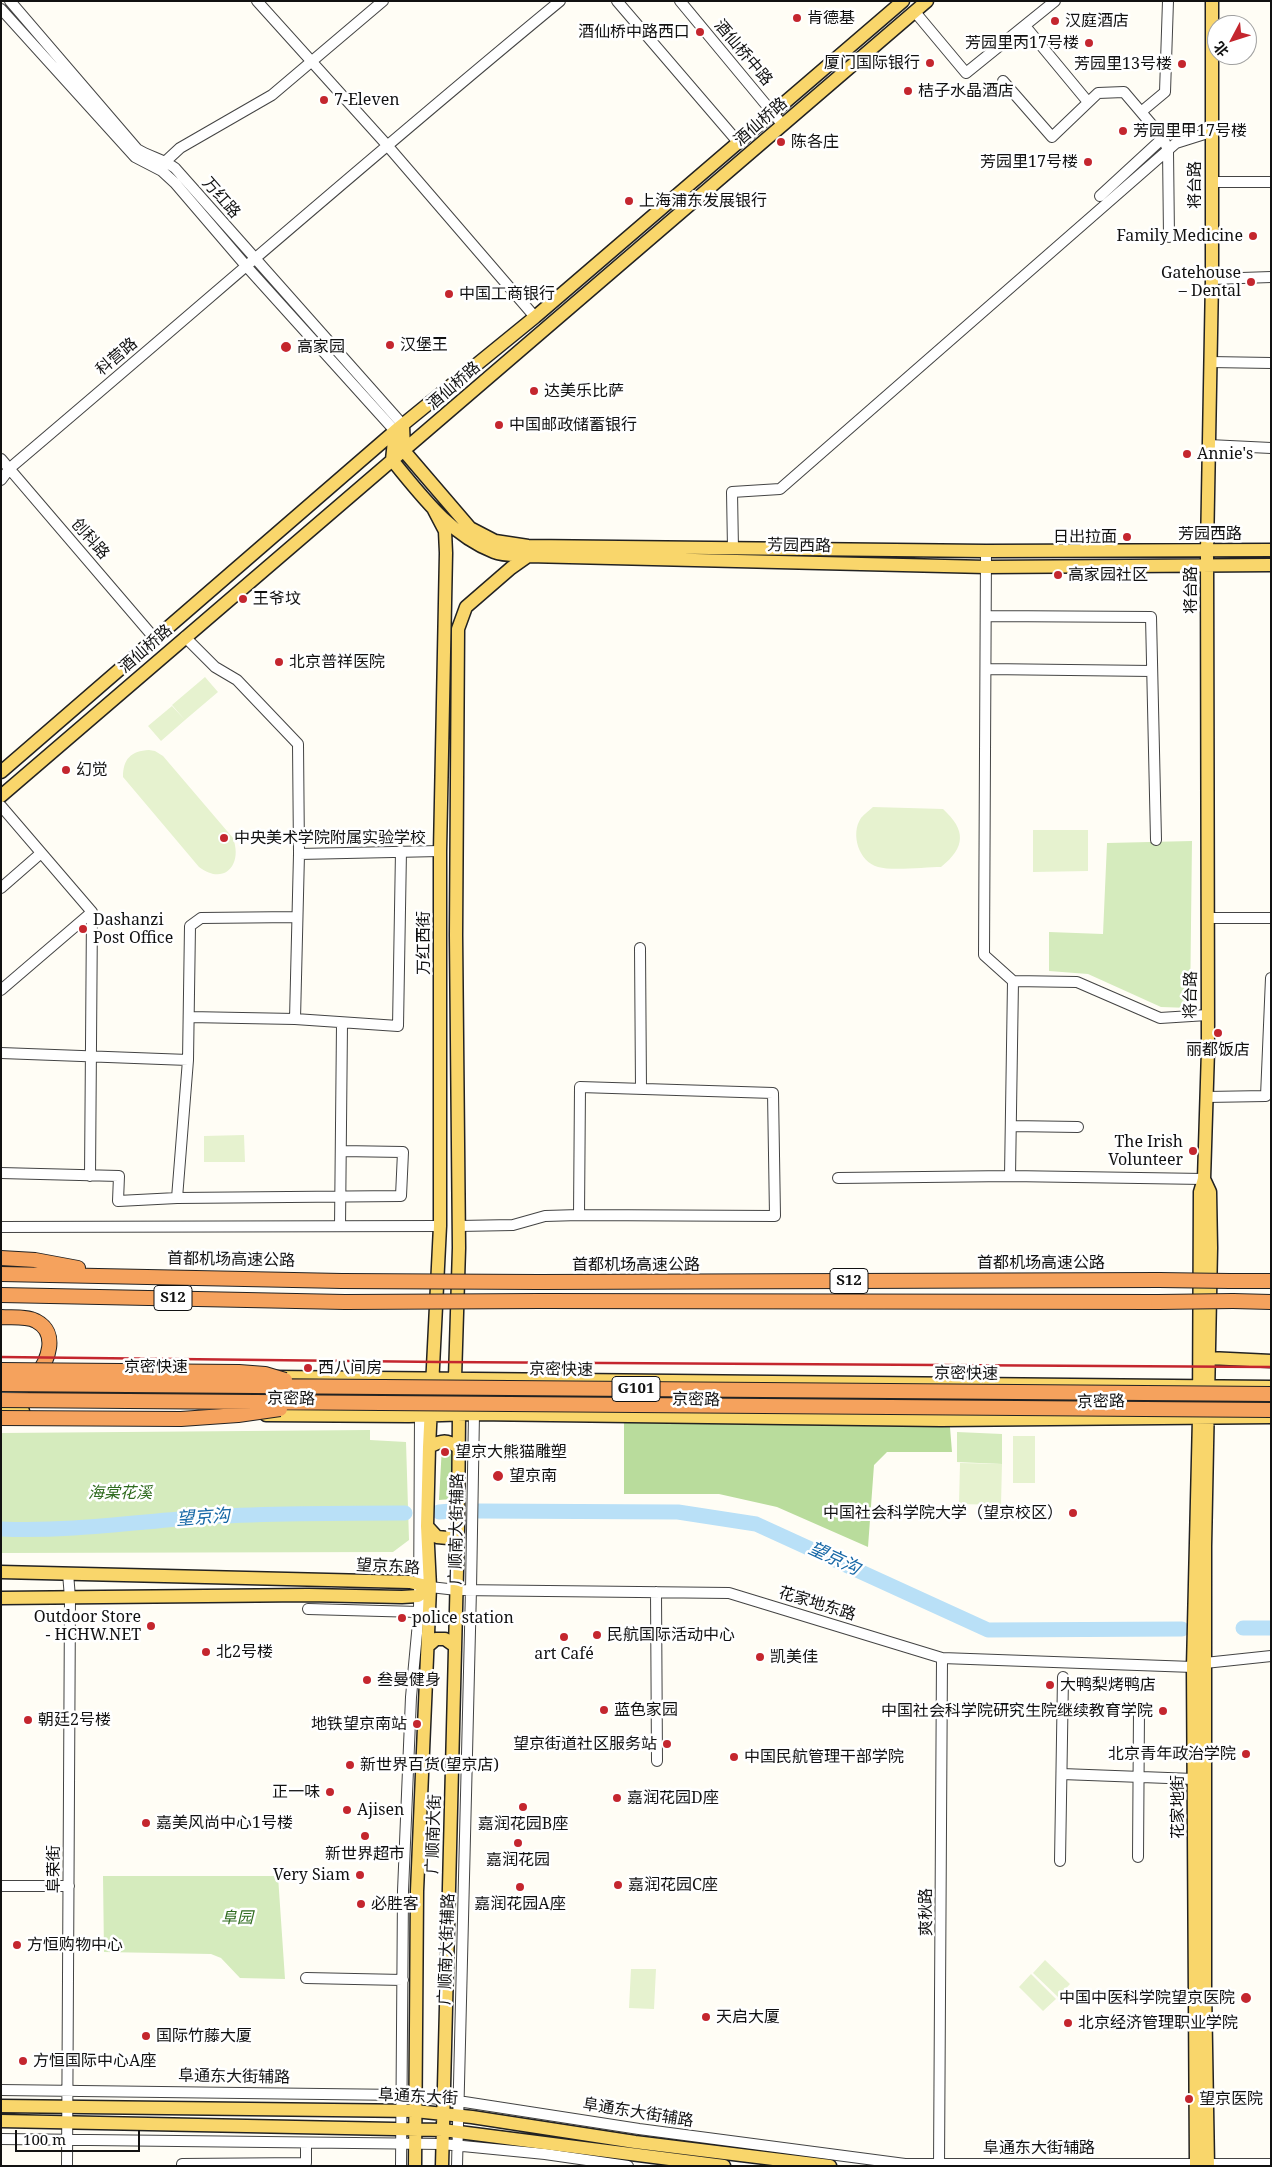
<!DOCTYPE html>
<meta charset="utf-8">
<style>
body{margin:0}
#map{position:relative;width:1272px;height:2167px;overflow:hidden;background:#fffdf5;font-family:"Noto Serif","Noto Sans SC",serif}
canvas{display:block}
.frame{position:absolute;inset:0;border:2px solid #111;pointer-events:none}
.north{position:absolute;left:1207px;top:15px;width:50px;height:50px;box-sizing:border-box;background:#fff;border:1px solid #a0a0a0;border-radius:50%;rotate:230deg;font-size:14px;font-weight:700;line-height:20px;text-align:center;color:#111}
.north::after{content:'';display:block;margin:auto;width:18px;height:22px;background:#c4262e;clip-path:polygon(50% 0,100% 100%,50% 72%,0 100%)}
.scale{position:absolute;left:15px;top:2130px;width:125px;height:22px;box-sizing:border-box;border:2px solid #111;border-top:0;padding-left:6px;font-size:15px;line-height:18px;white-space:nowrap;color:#111;-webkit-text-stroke:4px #fff;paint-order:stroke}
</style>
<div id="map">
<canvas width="1272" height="2167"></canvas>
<div class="frame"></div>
<div class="north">北</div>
<div class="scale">100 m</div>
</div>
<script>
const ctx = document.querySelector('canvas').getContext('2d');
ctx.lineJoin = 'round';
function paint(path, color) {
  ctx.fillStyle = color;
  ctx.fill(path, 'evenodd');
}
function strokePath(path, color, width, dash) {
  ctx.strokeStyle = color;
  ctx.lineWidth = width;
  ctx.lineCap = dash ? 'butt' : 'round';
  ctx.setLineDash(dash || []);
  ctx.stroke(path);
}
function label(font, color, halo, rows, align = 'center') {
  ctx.font = font + ' "Noto Serif","Noto Sans SC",serif';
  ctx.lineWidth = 5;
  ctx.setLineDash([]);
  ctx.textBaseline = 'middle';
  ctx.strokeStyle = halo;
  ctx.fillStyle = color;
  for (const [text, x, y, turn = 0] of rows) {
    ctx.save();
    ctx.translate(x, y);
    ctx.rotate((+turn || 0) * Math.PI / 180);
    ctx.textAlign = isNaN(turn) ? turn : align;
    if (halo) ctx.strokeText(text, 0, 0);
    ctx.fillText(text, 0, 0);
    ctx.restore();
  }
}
paint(new Path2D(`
 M 1192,841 L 1190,1008 L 1161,1007 L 1088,974 L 1049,971 L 1049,932 L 1103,934 L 1107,843 Z
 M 370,1430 L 370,1440 L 406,1442 L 409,1540 L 393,1552 L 1,1553 L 1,1433 Z
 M 957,1432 L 1002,1434 L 1002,1464 L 957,1462 Z
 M 103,1876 L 278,1876 L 285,1979 L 240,1978 L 221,1958 L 211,1954 L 104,1952 Z`), '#d5ebbd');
paint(new Path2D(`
 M 624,1409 L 949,1415 L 952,1452 L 887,1452 L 874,1465 L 868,1547 L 777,1507 L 719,1494 L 624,1494 Z
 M 442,1446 L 452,1450 L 452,1499 L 439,1500 Z`), '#b9dc9c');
paint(new Path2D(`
 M 205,677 L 218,692 L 185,720 L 172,705 Z
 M 172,706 L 185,720 L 161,741 L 148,726 Z
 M 149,750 L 155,751 L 163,756 L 233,838 C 243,865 224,886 199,867 L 123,777 C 123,759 131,751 149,750 Z
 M 873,807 L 943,809 C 966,830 966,847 941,867 C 926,867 892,871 878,867 C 859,862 850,834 861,818 C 864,814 869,811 873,807 Z
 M 1033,830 L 1088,830 L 1088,871 L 1033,872 Z
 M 244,1135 L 245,1162 L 204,1162 L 204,1136 Z
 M 1013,1436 L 1035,1436 L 1035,1483 L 1013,1483 Z
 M 960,1463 L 1002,1464 L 1001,1505 L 959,1504 Z
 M 1045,1960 L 1070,1984 L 1058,1997 L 1033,1973 Z
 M 631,1969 L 656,1969 L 654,2009 L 629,2008 Z
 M 1031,1974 L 1056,1999 L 1043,2011 L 1019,1987 Z`), '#e6f2cf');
strokePath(new Path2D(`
 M 479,1511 L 678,1512 L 756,1524 L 988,1630 L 1182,1629
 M 439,1512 L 451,1511
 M 1,1529 C 69,1532 135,1522 203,1517 C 270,1513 338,1513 405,1513
 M 1243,1628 L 1271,1628`), '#b9e0f7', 15);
const minor = new Path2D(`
 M 10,1 L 137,149 C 150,157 163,159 175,168 L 403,425
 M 257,1 L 386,144 L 535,317
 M 617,1 L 738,142
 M 680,1 L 782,124
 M 1168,1 L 1165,92 L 1141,112 L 1163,138 L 1168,150 L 1169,237
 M 1,9 L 135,157 L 162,171 L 175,183 L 247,267 L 395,431
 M 915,12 L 966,73 L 1055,1
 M 1025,26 L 1088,102
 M 1003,81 L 1052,137 L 1098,93 L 1124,92 L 1141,112
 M 166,161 L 180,148 L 272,95 L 383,1
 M 1211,182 L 1271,182
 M 1100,196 L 1163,138
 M 1212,279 L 1271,277
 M 1210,362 L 1271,363
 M 1209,445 L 1271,448
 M 1,459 L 156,640
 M 1,480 L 10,468 C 193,313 374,154 560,1
 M 733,549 L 732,492 L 780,489 L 1176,143 L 1211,132
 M 986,551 L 984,955 L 1013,981 L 1077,982 L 1160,1018 L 1207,1015
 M 987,616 L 1151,617 L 1156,840
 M 185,637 L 215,667 L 237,680 L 298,744 L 299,854 L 295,1019
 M 987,669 L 1152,671
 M 1,806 L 92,912 L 90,1176
 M 299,854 L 440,851
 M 1,888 L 40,854
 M 1208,918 L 1271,918
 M 640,948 L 641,1089
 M 1,990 L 92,912
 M 189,1017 L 295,1019 L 398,1026 L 401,851
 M 1,1053 L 188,1060
 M 1206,1097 L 1266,1096 L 1271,978
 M 1011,1126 L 1078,1127
 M 1,1173 L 119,1176 L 118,1201 L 177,1198 L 401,1196 L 403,1152 L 341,1151
 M 1010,1176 L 1013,981
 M 838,1178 L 1010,1176 L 1204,1179
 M 177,1198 L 188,1060 L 190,926 L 201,918 L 296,917
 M 340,1226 L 342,1024
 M 459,1226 L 513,1225 L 545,1216 L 579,1215 L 775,1216 L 773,1093 L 580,1087 L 579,1215
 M 1,1227 L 440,1226
 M 430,1587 L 457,1590 L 729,1593 L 942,1658 L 1193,1667
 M 656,1592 L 657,1761
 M 308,1609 L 419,1612
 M 1205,1663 L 1271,1656
 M 1062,1774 L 1194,1779
 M 1138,1857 L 1139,1711
 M 1060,1861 L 1063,1677
 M 1,1886 L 69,1886
 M 306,1978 L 403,1980
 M 1,2090 L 402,2095 L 458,2101 L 639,2129 L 905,2164 L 1271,2164
 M 1,2139 L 442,2144 L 545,2154 L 628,2166
 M 67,2166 L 70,1598 L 68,1573
 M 182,2166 L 182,2164 L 306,2163 L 306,2143
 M 401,2166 L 403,1891 L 411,1697 L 419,1612 L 420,1416 L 422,1410
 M 457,2166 L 471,1589 L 474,1414 L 458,1383
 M 939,2166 L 942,1658`);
const major = new Path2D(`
 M 403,425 L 404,451 L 470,528 L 495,541 L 528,546 L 986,551 L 1271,550
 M 395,431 L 392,460 C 421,495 450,535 494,552 C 504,556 518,555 528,556 L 986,567 L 1271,565
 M 1,772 L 395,431 L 535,317 L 903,1
 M 1,796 L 927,1
 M 1204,1179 L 1210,1192 L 1211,1248 L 1205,1546 L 1205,1988 L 1208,2166
 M 1209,1358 L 1271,1361
 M 274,1377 L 1271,1387
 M 1,1411 L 23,1411
 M 266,1415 L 409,1416 L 474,1414 L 941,1420 L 1271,1417
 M 429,1447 C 442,1440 447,1439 459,1448
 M 427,1526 L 437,1537 L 448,1538 L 458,1530
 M 1,1572 L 410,1582 L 430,1587
 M 1,1598 L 308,1595 L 402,1597 L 418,1596 L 430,1587
 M 428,1646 L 436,1639 L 445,1639 L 455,1646
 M 1,2106 L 415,2111 L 472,2117 L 635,2142 L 830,2166
 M 1,2121 L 443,2130 L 724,2166
 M 415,2166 L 417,1891 L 430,1587 L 427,1526 L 429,1447 L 440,1226 L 440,851 L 446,553 L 445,531 L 434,510
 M 442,2166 L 458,1530 L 459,1414 L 455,1378 L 459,1248 L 456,935 L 458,629 L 466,607 L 511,568 L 528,556
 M 1196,2166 L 1193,1667 L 1199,1418 L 1200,1192 L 1204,1179 L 1208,1050 L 1207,550 L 1212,279 L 1212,1`);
const highway = new Path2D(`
 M 1,1258 L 35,1260 L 78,1268
 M 1,1274 L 342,1281
 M 1230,1281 L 1271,1281
 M 539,1282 L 1159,1280
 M 1,1295 L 345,1302
 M 540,1301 L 1158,1302
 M 1233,1301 L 1271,1302
 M 1,1317 C 11,1318 27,1316 36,1321 C 59,1333 48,1361 36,1376`);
strokePath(minor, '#444', 12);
strokePath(major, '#222', 15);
strokePath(highway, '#222', 16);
strokePath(minor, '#fff', 10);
strokePath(major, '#f9d66b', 12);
strokePath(highway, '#f5a25d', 14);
strokePath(new Path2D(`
 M 1,1357 L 439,1362 L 1271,1367`), '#c4262e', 2.5);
const highwayBridge = new Path2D(`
 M 1159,1280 L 1230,1281
 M 342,1281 L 539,1282
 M 345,1302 L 540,1301
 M 1158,1302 L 1233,1301
 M 1,1370 L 239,1372 L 265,1374 L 285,1380
 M 1,1384 L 1271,1394
 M 1,1400 L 1271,1410
 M 1,1418 L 181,1419 L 238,1415 L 280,1409`);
strokePath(highwayBridge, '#222', 16, []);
strokePath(highwayBridge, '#f5a25d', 14);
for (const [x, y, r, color] of [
 [797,18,5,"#c4262e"],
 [1055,21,5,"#c4262e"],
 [700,32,5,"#c4262e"],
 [1089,43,5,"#c4262e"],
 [930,63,5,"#c4262e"],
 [1182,64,5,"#c4262e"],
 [908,91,5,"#c4262e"],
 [324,100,5,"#c4262e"],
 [1123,131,5,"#c4262e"],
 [781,142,5,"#c4262e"],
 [1088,162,5,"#c4262e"],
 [629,201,5,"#c4262e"],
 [1253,236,5,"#c4262e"],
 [1251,282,5,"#c4262e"],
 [449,294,5,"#c4262e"],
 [390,345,5,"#c4262e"],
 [286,347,6,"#c4262e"],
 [534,391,5,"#c4262e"],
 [499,425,5,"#c4262e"],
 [1187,454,5,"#c4262e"],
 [1127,537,5,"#c4262e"],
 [1058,575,5,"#c4262e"],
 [243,599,5,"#c4262e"],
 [279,662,5,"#c4262e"],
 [66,770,5,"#c4262e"],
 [224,838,5,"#c4262e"],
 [83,929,5,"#c4262e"],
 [1218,1033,5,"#c4262e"],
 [1193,1151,5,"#c4262e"],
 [308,1368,5,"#c4262e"],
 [445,1452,5,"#c4262e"],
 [498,1476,6,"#c4262e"],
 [1073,1513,5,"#c4262e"],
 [402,1618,5,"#c4262e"],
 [151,1626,5,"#c4262e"],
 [597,1635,5,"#c4262e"],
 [564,1637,5,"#c4262e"],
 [206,1652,5,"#c4262e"],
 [760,1657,5,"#c4262e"],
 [367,1680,5,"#c4262e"],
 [1050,1685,5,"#c4262e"],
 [604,1710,5,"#c4262e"],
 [1163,1711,5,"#c4262e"],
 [28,1720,5,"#c4262e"],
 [417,1724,5,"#c4262e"],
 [667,1744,5,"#c4262e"],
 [1246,1754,5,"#c4262e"],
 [734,1757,5,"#c4262e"],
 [350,1765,5,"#c4262e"],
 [330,1792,5,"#c4262e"],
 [617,1798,5,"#c4262e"],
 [523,1807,5,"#c4262e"],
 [347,1810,5,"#c4262e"],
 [146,1823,5,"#c4262e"],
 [365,1836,5,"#c4262e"],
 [518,1843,5,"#c4262e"],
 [360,1875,5,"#c4262e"],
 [618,1885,5,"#c4262e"],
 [520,1887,5,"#c4262e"],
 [361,1904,5,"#c4262e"],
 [17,1945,5,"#c4262e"],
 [1246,1998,6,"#c4262e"],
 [706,2017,5,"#c4262e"],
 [1068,2023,5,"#c4262e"],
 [146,2036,5,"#c4262e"],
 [23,2061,5,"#c4262e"],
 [1189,2099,5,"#c4262e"]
]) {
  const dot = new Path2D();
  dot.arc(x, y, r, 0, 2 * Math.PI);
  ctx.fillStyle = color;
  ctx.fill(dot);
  strokePath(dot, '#fff', 2);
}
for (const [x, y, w] of [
 [849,1281,38],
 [173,1298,38],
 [636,1389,48]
]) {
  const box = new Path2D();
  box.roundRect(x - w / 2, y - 12.5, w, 25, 4);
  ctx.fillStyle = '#fff';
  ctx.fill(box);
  strokePath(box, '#111', 1);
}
label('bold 15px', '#111', null, [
 ["S12",849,1281],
 ["S12",173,1298],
 ["G101",636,1389]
]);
label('16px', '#111', '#fff', [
 ["肯德基",807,18],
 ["汉庭酒店",1065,21],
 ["酒仙桥中路西口",690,32,"right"],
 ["芳园里丙17号楼",1079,43,"right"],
 ["厦门国际银行",920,63,"right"],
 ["芳园里13号楼",1172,64,"right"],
 ["桔子水晶酒店",918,91],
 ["7-Eleven",334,100],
 ["芳园里甲17号楼",1133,131],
 ["陈各庄",791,142],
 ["芳园里17号楼",1078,162,"right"],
 ["上海浦东发展银行",639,201],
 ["Family Medicine",1243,236,"right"],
 ["Gatehouse",1241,273,"right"],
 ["– Dental",1241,291,"right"],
 ["中国工商银行",459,294],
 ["汉堡王",400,345],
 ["高家园",297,347],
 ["达美乐比萨",544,391],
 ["中国邮政储蓄银行",509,425],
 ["Annie's",1197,454],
 ["日出拉面",1117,537,"right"],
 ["高家园社区",1068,575],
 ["王爷坟",253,599],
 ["北京普祥医院",289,662],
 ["幻觉",76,770],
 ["中央美术学院附属实验学校",234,838],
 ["Dashanzi",93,920],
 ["Post Office",93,938],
 ["丽都饭店",1218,1050,"center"],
 ["The Irish",1183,1142,"right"],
 ["Volunteer",1183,1160,"right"],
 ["西八间房",318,1368],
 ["望京大熊猫雕塑",455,1452],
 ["望京南",509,1476],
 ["中国社会科学院大学（望京校区）",1063,1513,"right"],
 ["Outdoor Store",141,1617,"right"],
 ["- HCHW.NET",141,1635,"right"],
 ["police station",412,1618],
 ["民航国际活动中心",607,1635],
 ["北2号楼",216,1652],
 ["art Café",564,1654,"center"],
 ["凯美佳",770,1657],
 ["叁曼健身",377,1680],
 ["大鸭梨烤鸭店",1060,1685],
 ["蓝色家园",614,1710],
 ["中国社会科学院研究生院继续教育学院",1153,1711,"right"],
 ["朝廷2号楼",38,1720],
 ["地铁望京南站",407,1724,"right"],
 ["望京街道社区服务站",657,1744,"right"],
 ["北京青年政治学院",1236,1754,"right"],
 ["中国民航管理干部学院",744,1757],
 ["新世界百货(望京店)",360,1765],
 ["正一味",320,1792,"right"],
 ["嘉润花园D座",627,1798],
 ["Ajisen",357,1810],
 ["嘉美风尚中心1号楼",156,1823],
 ["嘉润花园B座",523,1824,"center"],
 ["新世界超市",365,1854,"center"],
 ["嘉润花园",518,1860,"center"],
 ["Very Siam",350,1875,"right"],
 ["嘉润花园C座",628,1885],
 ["必胜客",371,1904],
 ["嘉润花园A座",520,1904,"center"],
 ["方恒购物中心",27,1945],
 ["中国中医科学院望京医院",1235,1998,"right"],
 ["天启大厦",716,2017],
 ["北京经济管理职业学院",1078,2023],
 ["国际竹藤大厦",156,2036],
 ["方恒国际中心A座",33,2061],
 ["望京医院",1199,2099]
], 'left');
label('16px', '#111', '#fff', [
 ["酒仙桥中路",743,53,50],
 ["酒仙桥路",761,122,-41],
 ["将台路",1195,185,-90],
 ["万红路",221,198,49],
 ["科营路",117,357,-40],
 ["酒仙桥路",454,386,-41],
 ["芳园西路",1210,534],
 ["创科路",90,539,49],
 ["芳园西路",799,546,1],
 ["将台路",1191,590,-90],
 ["酒仙桥路",146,649,-41],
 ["万红西街",424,943,-90],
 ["将台路",1191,995,-89],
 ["首都机场高速公路",231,1260,1],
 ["首都机场高速公路",1041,1263],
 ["首都机场高速公路",636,1265],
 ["京密快速",156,1367],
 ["京密快速",561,1370,1],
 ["京密快速",966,1374,1],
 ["京密路",291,1399,1],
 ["京密路",696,1400,1],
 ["京密路",1101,1402,-1],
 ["广顺南大街辅路",457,1529,-89],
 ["望京东路",388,1567,3],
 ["花家地东路",817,1604,17],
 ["花家地街",1178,1807,-90],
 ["广顺南大街",434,1834,-88],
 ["阜荣街",54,1869,-90],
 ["爽秋路",926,1912,-90],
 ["广顺南大街辅路",447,1949,-88],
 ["阜通东大街辅路",234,2077,1],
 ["阜通东大街",418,2097,3],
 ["阜通东大街辅路",638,2113,9],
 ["阜通东大街辅路",1039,2148]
]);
label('italic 16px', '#2f6b1f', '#fff', [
 ["海棠花溪",120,1493],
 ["阜园",237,1918]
]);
label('italic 18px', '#1768a6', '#fff', [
 ["望京沟",203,1518,-4],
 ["望京沟",834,1559,25]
]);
</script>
